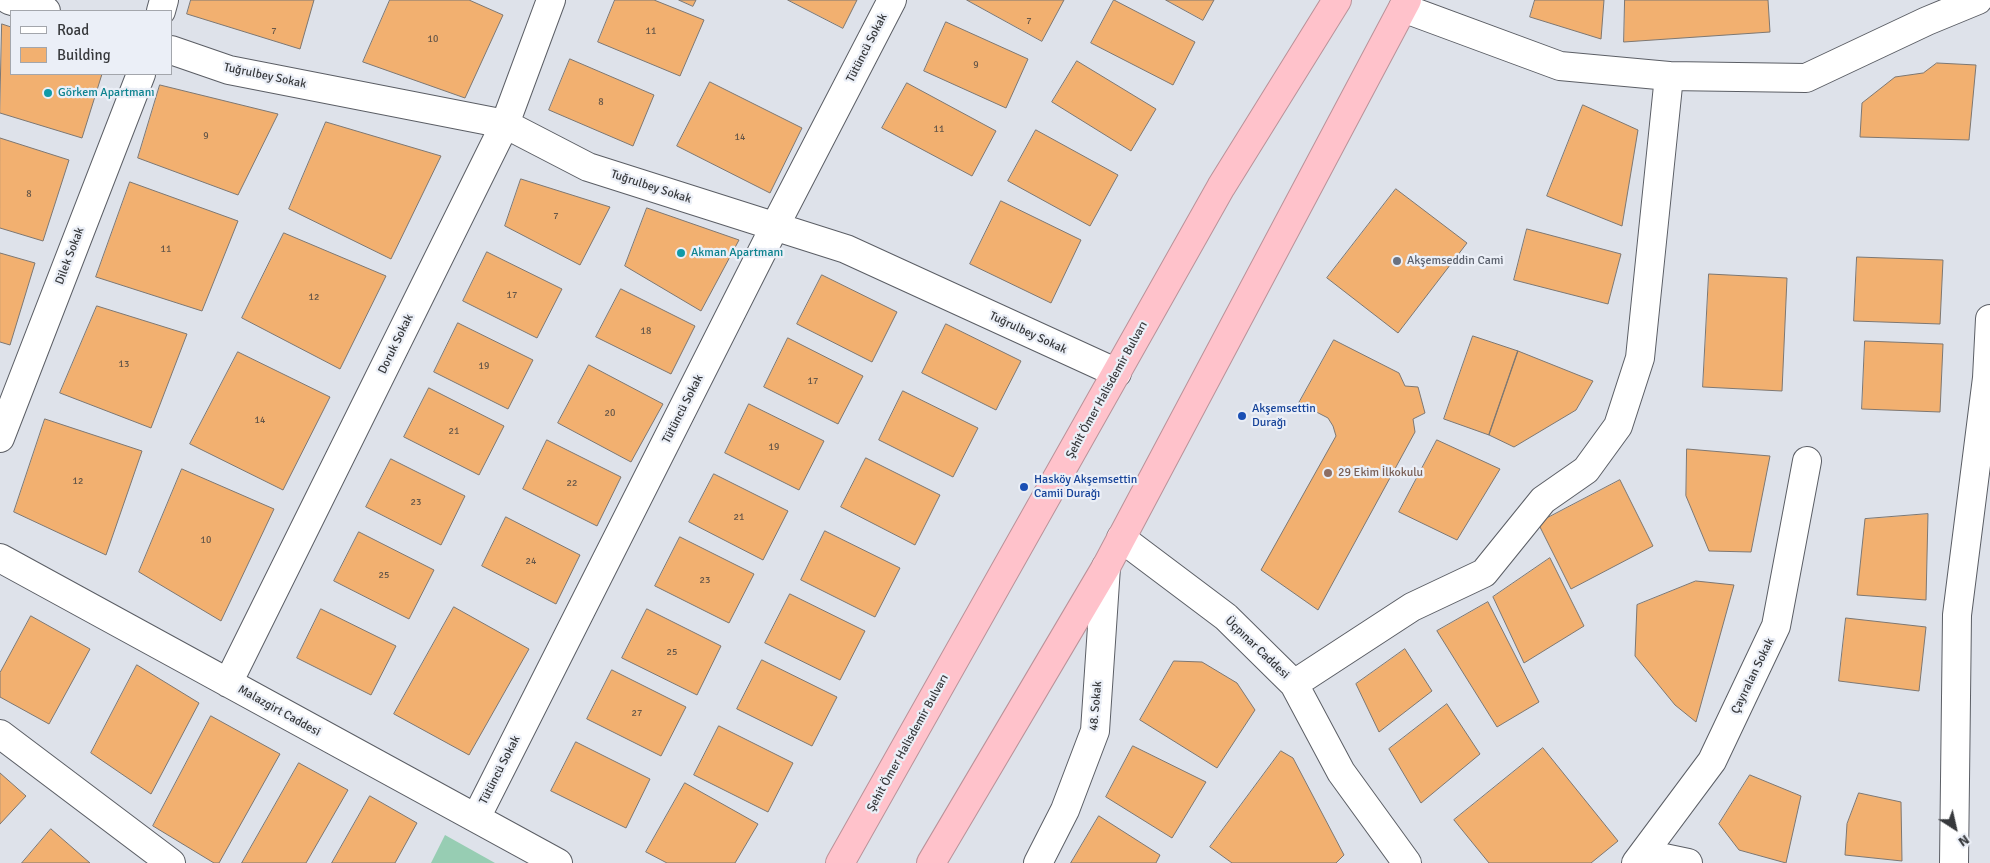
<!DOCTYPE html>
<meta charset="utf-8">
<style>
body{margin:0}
#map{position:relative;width:1990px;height:863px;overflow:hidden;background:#dee2ea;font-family:Signika,sans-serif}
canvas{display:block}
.legend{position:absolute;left:10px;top:10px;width:162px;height:65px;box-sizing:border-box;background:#ebeff7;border:1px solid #a3a6ac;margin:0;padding:6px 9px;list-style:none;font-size:15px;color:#37393c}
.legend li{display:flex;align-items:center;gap:10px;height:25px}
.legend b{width:25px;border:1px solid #a3a6ac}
.north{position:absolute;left:1930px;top:803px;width:50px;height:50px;-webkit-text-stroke:4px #ebeff7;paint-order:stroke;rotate:145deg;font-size:14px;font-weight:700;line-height:20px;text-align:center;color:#37393c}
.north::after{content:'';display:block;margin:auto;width:18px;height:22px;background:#37393c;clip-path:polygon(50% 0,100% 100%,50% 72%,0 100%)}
</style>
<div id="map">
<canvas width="1990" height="863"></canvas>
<ul class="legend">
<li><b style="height:6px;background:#fff"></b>Road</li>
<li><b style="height:14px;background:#f2b070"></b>Building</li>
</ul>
<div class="north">N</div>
</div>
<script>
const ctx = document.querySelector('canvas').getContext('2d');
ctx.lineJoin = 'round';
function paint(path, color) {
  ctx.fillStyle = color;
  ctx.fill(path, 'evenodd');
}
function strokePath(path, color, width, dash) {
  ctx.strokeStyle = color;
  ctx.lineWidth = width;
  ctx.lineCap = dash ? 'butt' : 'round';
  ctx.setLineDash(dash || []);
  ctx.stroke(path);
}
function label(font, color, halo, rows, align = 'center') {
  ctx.font = font + ' Signika,sans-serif';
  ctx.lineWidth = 4.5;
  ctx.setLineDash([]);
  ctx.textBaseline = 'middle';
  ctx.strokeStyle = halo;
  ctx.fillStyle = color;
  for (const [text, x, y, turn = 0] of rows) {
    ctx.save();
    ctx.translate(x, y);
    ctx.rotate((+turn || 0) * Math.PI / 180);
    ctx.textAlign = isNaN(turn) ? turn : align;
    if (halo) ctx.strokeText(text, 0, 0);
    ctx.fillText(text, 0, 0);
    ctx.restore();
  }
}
paint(new Path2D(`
 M 445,835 L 495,863 L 431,863 Z`), '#97cdb3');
const building = new Path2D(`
 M 191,0 L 314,0 L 300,49 L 187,14 Z
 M 390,0 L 469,0 L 503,15 L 465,98 L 363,62 Z
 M 615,0 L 654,0 L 704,20 L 680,76 L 598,42 Z
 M 679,0 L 696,0 L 693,6 Z
 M 788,0 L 857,0 L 843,28 Z
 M 967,0 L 1064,0 L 1042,41 Z
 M 1114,0 L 1195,42 L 1173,85 L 1091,43 Z
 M 1166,0 L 1214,0 L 1203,20 Z
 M 1535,0 L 1604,0 L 1601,39 L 1530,17 Z
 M 1625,0 L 1768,0 L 1770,32 L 1624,42 Z
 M 946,22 L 1028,59 L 1006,108 L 924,71 Z
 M 2,24 L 11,27 L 11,74 L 102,74 L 82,138 L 0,113 Z
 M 570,59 L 654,95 L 633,146 L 549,110 Z
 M 1077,61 L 1156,109 L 1131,151 L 1052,102 Z
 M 1937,63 L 1976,65 L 1969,140 L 1860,137 L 1862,103 L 1895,77 L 1923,73 Z
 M 710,82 L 802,128 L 770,193 L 677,146 Z
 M 907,83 L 996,131 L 972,176 L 882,128 Z
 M 160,85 L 278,114 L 238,195 L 138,158 Z
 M 1583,105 L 1638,130 L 1622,226 L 1547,196 Z
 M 326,122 L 441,156 L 391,259 L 289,209 Z
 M 1036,130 L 1118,175 L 1090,226 L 1008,181 Z
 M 0,138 L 69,160 L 43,241 L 0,228 Z
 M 521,179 L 610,207 L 580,265 L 505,226 Z
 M 130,182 L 238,221 L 202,311 L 96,277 Z
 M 1396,189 L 1467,243 L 1398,333 L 1327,278 Z
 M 1001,201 L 1081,240 L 1051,303 L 970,264 Z
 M 647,208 L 739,240 L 701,311 L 625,266 Z
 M 1527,229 L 1621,254 L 1608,304 L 1514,280 Z
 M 284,233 L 386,276 L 340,369 L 242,318 Z
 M 487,252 L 562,289 L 537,338 L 463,301 Z
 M 0,253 L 35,263 L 10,345 L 0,342 Z
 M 1857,257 L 1943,260 L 1940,324 L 1854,321 Z
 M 1709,274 L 1787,278 L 1782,391 L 1703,387 Z
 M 822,275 L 897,312 L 872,362 L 797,324 Z
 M 621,289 L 695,326 L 671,374 L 596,337 Z
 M 97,306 L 187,334 L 151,428 L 60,393 Z
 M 458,323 L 533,360 L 508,409 L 434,372 Z
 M 946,324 L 1021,361 L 996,410 L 922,373 Z
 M 1473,336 L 1518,351 L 1489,435 L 1444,419 Z
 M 788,338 L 863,376 L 838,424 L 764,387 Z
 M 1334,340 L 1399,373 L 1405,386 L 1418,387 L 1425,413 L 1413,419 L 1415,432 L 1318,610 L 1261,570 L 1336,436 L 1333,426 L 1328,418 L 1299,403 Z
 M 1865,341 L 1943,344 L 1940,412 L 1862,409 Z
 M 1518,351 L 1593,381 L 1576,410 L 1514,447 L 1489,435 Z
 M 238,352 L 330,397 L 283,490 L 190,444 Z
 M 589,365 L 663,404 L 631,462 L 558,423 Z
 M 429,388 L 504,426 L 479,475 L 404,437 Z
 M 903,391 L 978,428 L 953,477 L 879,440 Z
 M 749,404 L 824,441 L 799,490 L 725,453 Z
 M 45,419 L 142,451 L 106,555 L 14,512 Z
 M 547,440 L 621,477 L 597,526 L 523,489 Z
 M 1437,440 L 1500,469 L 1457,540 L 1399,512 Z
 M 1687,449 L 1770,456 L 1751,552 L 1709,551 L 1686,496 Z
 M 866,458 L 940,495 L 915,545 L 841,507 Z
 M 391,459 L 465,496 L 441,545 L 366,507 Z
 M 182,469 L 274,509 L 221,621 L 139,572 Z
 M 714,474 L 788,511 L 763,560 L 689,522 Z
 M 1620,480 L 1653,546 L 1571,589 L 1538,523 Z
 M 1928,514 L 1926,600 L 1857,595 L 1865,519 Z
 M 506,517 L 580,555 L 556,604 L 482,566 Z
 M 825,531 L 900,568 L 875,617 L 801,580 Z
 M 359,532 L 434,570 L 409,619 L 334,581 Z
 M 680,537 L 754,574 L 729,623 L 655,586 Z
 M 1550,558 L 1584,626 L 1524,663 L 1493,597 Z
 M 1696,581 L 1734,585 L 1696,722 L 1675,705 L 1635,656 L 1637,605 Z
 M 790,594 L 865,631 L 840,680 L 765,643 Z
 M 1488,602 L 1539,702 L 1497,727 L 1437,631 Z
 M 454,607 L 529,649 L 469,755 L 394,714 Z
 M 321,609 L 396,646 L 371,695 L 297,658 Z
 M 647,609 L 721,646 L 697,695 L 622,658 Z
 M 31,616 L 90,649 L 49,724 L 0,697 L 0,673 Z
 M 1846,618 L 1926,627 L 1919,691 L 1839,681 Z
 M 1405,649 L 1432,691 L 1379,732 L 1356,684 Z
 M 762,660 L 837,697 L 812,746 L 737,709 Z
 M 1174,661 L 1202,662 L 1237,683 L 1255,710 L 1217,768 L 1140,720 Z
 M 137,665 L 199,703 L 151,794 L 91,753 Z
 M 612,670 L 686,707 L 661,756 L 587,719 Z
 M 1447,704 L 1480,754 L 1421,803 L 1389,749 Z
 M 211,716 L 280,754 L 219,863 L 214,863 L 153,826 Z
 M 719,726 L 793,763 L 768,812 L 694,775 Z
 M 576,742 L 650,779 L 626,828 L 551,791 Z
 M 1133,746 L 1206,782 L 1172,838 L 1106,797 Z
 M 1543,748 L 1618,841 L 1591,863 L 1489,863 L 1454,820 Z
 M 1281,751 L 1293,758 L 1344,855 L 1336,863 L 1232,863 L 1210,847 Z
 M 299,763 L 348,790 L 306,863 L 242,863 Z
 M 0,773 L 26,796 L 0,824 Z
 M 1750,775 L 1801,796 L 1786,863 L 1739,850 L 1719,824 Z
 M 685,783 L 758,824 L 735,863 L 667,863 L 646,852 Z
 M 1859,793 L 1901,802 L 1902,861 L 1845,855 L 1847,824 Z
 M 370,796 L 417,823 L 395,863 L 332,863 Z
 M 1099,816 L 1160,855 L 1156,863 L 1071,863 Z
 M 51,829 L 90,863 L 22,863 Z`);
paint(building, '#f2b070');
strokePath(building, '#7d7772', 1);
const minor = new Path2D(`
 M 9,0 L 46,11
 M 1403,8 L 1560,66 L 1669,76 L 1806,78 L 1927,21 L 1978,0
 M 161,11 L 164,0
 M 171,50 L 229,70 L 505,124 L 588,167 L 846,249 L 1117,373
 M 0,438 L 141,74
 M 1121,538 L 1226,617 L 1294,684 L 1341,772 L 1407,863
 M 0,558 L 558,863
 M 228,683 L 505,124 L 551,0
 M 1294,684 L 1412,607 L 1484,573 L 1543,500 L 1586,470 L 1618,426 L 1640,358 L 1669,76
 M 0,734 L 171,863
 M 476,818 L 775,226 L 892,0
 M 1645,854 L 1688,863
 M 1038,863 L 1065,810 L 1095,731 L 1106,567
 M 1636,863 L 1712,761 L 1776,626 L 1807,461
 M 1954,863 L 1957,615 L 1987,378 L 1990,319`);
const highway = new Path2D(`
 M 840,863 L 1221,187 L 1337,0
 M 931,863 L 1106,567 L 1407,0`);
strokePath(minor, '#5b5e65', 30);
strokePath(highway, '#b99299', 30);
strokePath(minor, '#fff', 28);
strokePath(highway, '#ffc2cb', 28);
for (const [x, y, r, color] of [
 [48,93,5,"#0f9aa8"],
 [681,253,5,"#0f9aa8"],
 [1397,261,5,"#6b7280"],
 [1242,416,5,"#1a4fb4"],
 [1328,473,5,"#8d6e63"],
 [1024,487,5,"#1a4fb4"]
]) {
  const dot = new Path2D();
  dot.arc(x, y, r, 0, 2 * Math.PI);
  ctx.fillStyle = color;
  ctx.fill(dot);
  strokePath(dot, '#ebeff7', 2);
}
label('10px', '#665749', null, [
 ["7",1029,21],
 ["7",274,31],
 ["11",651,31],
 ["10",433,39],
 ["9",976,65],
 ["8",601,102],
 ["11",939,129],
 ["9",206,136],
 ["14",740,137],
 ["8",29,194],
 ["7",556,216],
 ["11",166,249],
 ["17",512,295],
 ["12",314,297],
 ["18",646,331],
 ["13",124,364],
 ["19",484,366],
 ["17",813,381],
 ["20",610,413],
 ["14",260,420],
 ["21",454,431],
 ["19",774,447],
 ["12",78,481],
 ["22",572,483],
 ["23",416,502],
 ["21",739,517],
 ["10",206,540],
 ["24",531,561],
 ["25",384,575],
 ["23",705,580],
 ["25",672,652],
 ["27",637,713]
]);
label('12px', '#37393c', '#ebeff7', [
 ["Tütüncü Sokak",867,48,-63],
 ["Tuğrulbey Sokak",265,76,12],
 ["Tuğrulbey Sokak",651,187,18],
 ["Dilek Sokak",70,256,-69],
 ["Tuğrulbey Sokak",1028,333,25],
 ["Doruk Sokak",396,344,-64],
 ["Şehit Ömer Halisdemir Bulvarı",1107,390,-61],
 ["Tütüncü Sokak",683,409,-63],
 ["Üçpınar Caddesi",1257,648,44],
 ["Çayıralan Sokak",1753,676,-64],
 ["48. Sokak",1096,706,-85],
 ["Malazgirt Caddesi",279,711,29],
 ["Şehit Ömer Halisdemir Bulvarı",908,743,-61],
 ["Tütüncü Sokak",500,770,-63]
]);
label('12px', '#0d838f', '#ebeff7', [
 ["Görkem Apartmanı",58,93],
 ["Akman Apartmanı",691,253]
], 'left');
label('12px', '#5b616d', '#ebeff7', [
 ["Akşemseddin Cami",1407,261]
], 'left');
label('12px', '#164399', '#ebeff7', [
 ["Akşemsettin",1252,409],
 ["Durağı",1252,423],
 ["Hasköy Akşemsettin",1034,480],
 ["Camii Durağı",1034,494]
], 'left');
label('12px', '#785e54', '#ebeff7', [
 ["29 Ekim İlkokulu",1338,473]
], 'left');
</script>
